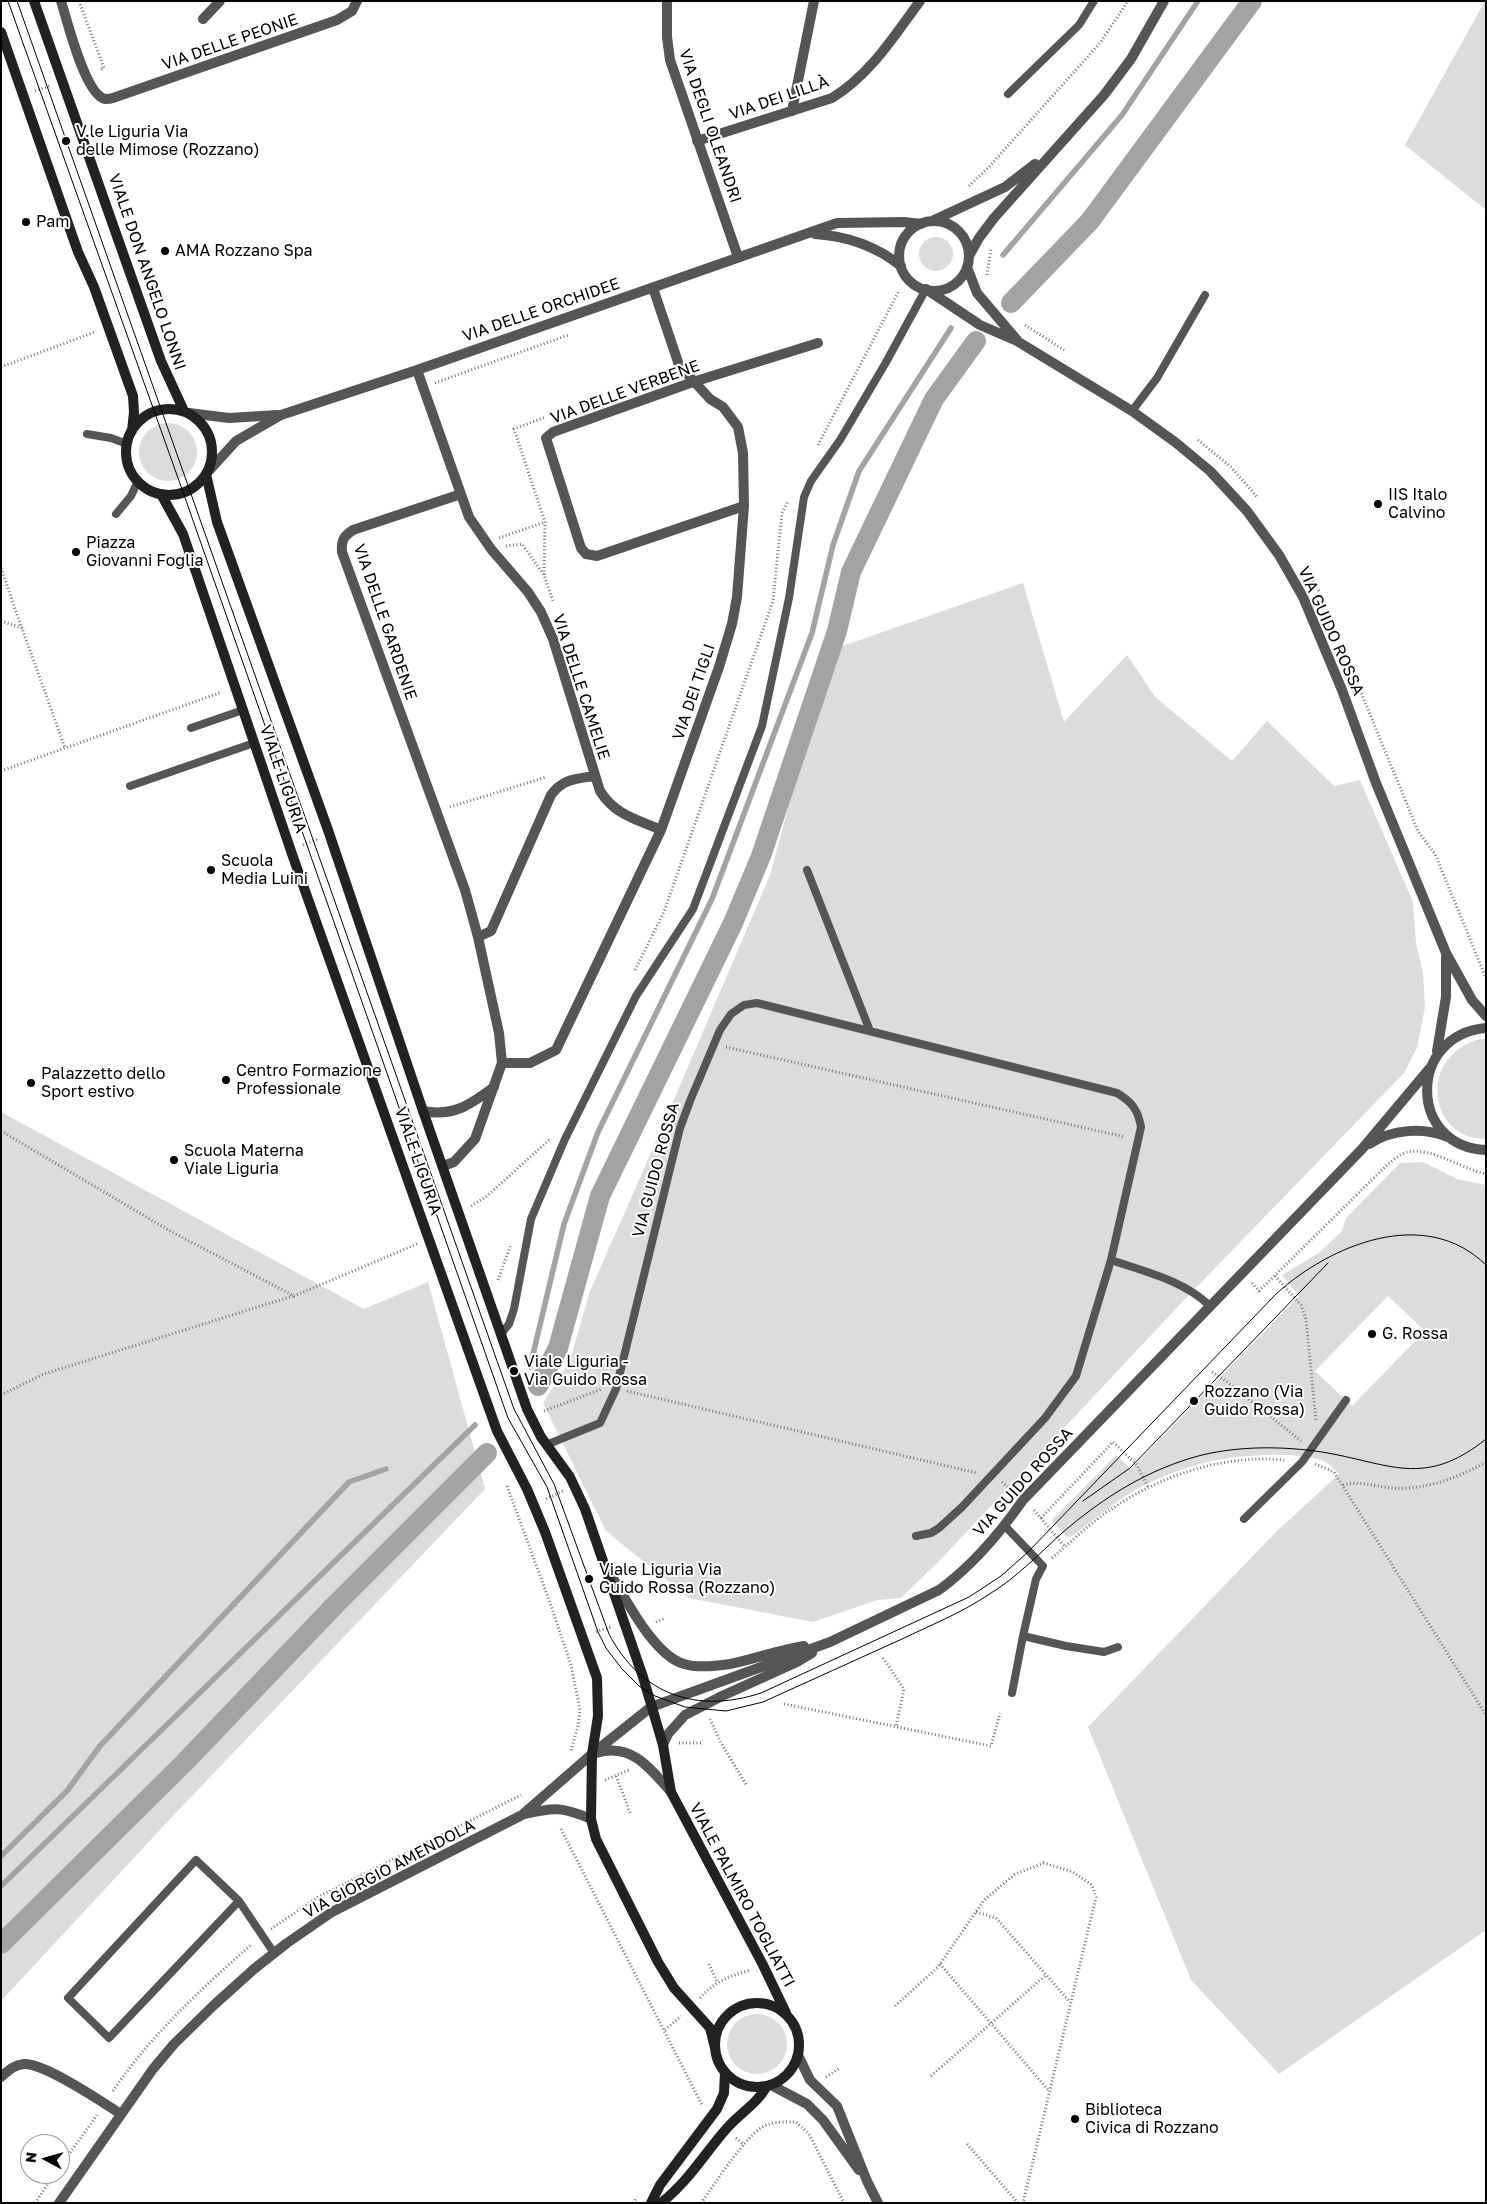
<!DOCTYPE html>
<meta charset="utf-8">
<style>
body{margin:0}
#map{position:relative;width:1487px;height:2204px;overflow:hidden;background:#fff;font-family:"Golos Text",sans-serif}
canvas{display:block}
.frame{position:absolute;inset:0;border:2px solid #000;pointer-events:none}
.north{position:absolute;left:20px;top:2134px;width:50px;height:50px;box-sizing:border-box;background:#fff;border:1px solid #999;border-radius:50%;rotate:276deg;font-size:14px;font-weight:700;line-height:20px;text-align:center;color:#000}
.north::after{content:'';display:block;margin:auto;width:18px;height:22px;background:#000;clip-path:polygon(50% 0,100% 100%,50% 72%,0 100%)}
</style>
<div id="map">
<canvas width="1487" height="2204"></canvas>
<div class="frame"></div>
<div class="north">N</div>
</div>
<script>
const ctx = document.querySelector('canvas').getContext('2d');
ctx.lineJoin = 'round';
function paint(path, color) {
  ctx.fillStyle = color;
  ctx.fill(path, 'evenodd');
}
function strokePath(path, color, width, dash) {
  ctx.strokeStyle = color;
  ctx.lineWidth = width;
  ctx.lineCap = dash ? 'butt' : 'round';
  ctx.setLineDash(dash || []);
  ctx.stroke(path);
}
function label(font, color, halo, rows, align = 'center') {
  ctx.font = font + ' "Golos Text",sans-serif';
  ctx.lineWidth = 4;
  ctx.setLineDash([]);
  ctx.textBaseline = 'middle';
  ctx.strokeStyle = halo;
  ctx.fillStyle = color;
  for (const [text, x, y, turn = 0] of rows) {
    ctx.save();
    ctx.translate(x, y);
    ctx.rotate((+turn || 0) * Math.PI / 180);
    ctx.textAlign = isNaN(turn) ? turn : align;
    if (halo) ctx.strokeText(text, 0, 0);
    ctx.fillText(text, 0, 0);
    ctx.restore();
  }
}
paint(new Path2D(`
 M 1485,1 L 1486,1 L 1486,210 L 1405,145 Z
 M919 254a17 17 0 1 1 34 0a17 17 0 1 1-34 0Z
 M139 452a29 29 0 1 1 58 0a29 29 0 1 1-58 0Z
 M 1023,583 L 1064,722 L 1127,655 L 1155,697 L 1232,761 L 1267,721 L 1334,786 L 1360,780 L 1413,902 L 1416,943 L 1423,973 L 1425,1007 L 1417,1048 L 1404,1073 L 1186,1298 L 943,1557 L 901,1598 L 877,1600 L 813,1622 L 689,1598 L 606,1531 L 543,1403 L 570,1360 L 590,1291 L 658,1137 L 770,875 L 831,650 Z
 M 1480,1039 L 1486,1039 L 1486,1139 C 1427,1139 1418,1055 1480,1039 Z
 M 1,1112 L 364,1309 L 428,1282 L 485,1489 L 170,1819 L 1,2001 Z
 M 1423,1162 L 1457,1179 L 1486,1185 L 1486,1930 L 1279,2074 L 1191,1980 L 1088,1727 L 1275,1533 L 1339,1474 C 1333,1467 1327,1461 1318,1459 C 1285,1451 1232,1455 1200,1464 C 1179,1470 1157,1478 1139,1488 C 1114,1501 1094,1521 1070,1537 L 1065,1536 L 1052,1520 L 1116,1455 L 1131,1469 L 1299,1296 L 1282,1275 L 1319,1253 L 1342,1231 L 1346,1218 L 1400,1163 ZM 1388,1296 L 1425,1331 L 1352,1406 L 1315,1371 Z
 M727 2044a30 30 0 1 1 60 0a30 30 0 1 1-60 0Z`), '#dcdcdc');
strokePath(new Path2D(`
 M 1003,255 L 1122,115 L 1198,1
 M 530,1367 L 564,1224 L 598,1132 L 712,899 L 812,633 L 833,545 L 859,471 L 951,328
 M 1,1856 L 67,1791 L 100,1746 L 349,1482 L 386,1469
 M 1,1886 L 475,1425`), '#a3a3a3', 5.5);
strokePath(new Path2D(`
 M 1011,303 L 1090,221 L 1252,1
 M 538,1386 L 558,1348 L 600,1196 L 733,923 L 761,856 L 837,631 L 851,572 L 934,399 L 976,341
 M 1,1944 L 184,1763 L 334,1606 L 487,1453`), '#a3a3a3', 20);
strokePath(new Path2D(`
 M 79,1 L 104,68 L 99,70
 M 35,91 L 50,86
 M 969,186 L 988,168 L 1100,43 L 1128,1
 M 987,275 L 991,249
 M 1025,325 L 1064,350
 M 1,367 L 95,332
 M 435,383 L 568,335
 M 1198,440 L 1231,467 L 1258,498
 M 818,445 L 899,291
 M 499,538 L 545,522
 M 506,546 L 522,544 L 544,575 L 553,601
 M 1,568 L 22,629
 M 1306,569 L 1319,591 L 1328,613
 M 544,575 L 545,522 L 514,429 L 546,417
 M 1,621 L 22,628 L 65,748
 M 1360,690 L 1418,831 L 1435,854 L 1486,978
 M 1,771 L 222,692
 M 450,807 L 546,777
 M 303,845 L 318,839
 M 635,970 L 664,912 L 773,601 L 782,513 L 788,501
 M 726,1047 L 1125,1137
 M 1,1131 L 170,1231 L 294,1296 L 417,1244
 M 471,1206 L 487,1196 L 550,1139
 M 1275,1276 L 1301,1305 L 1306,1319 L 1316,1421
 M 498,1280 L 511,1244
 M 1252,1283 L 1259,1291 L 1388,1164 C 1394,1160 1401,1153 1408,1152 C 1432,1147 1462,1169 1486,1174
 M 1212,1372 L 1226,1381 L 1301,1441
 M 627,1391 L 977,1473
 M 1,1395 L 44,1374 L 293,1296
 M 544,1411 L 602,1389
 M 1315,1464 L 1334,1472 L 1486,1715
 M 1002,1482 L 1012,1491
 M 1343,1485 C 1359,1480 1377,1487 1393,1488 C 1425,1490 1458,1478 1486,1462
 M 507,1486 L 549,1600 L 571,1665 L 580,1710 L 578,1726 L 571,1751
 M 546,1499 L 563,1491
 M 1034,1510 L 1065,1547 C 1080,1533 1096,1519 1113,1508 C 1162,1475 1225,1454 1284,1460
 M 1041,1518 L 1113,1442 L 1137,1465 L 1148,1487
 M 1052,1558 L 1065,1547
 M 656,1622 L 665,1618
 M 596,1632 L 611,1627
 M 883,1658 L 904,1689 L 896,1726
 M 784,1704 L 991,1746 L 1000,1713
 M 710,1719 L 721,1743 L 747,1786
 M 679,1743 L 701,1743
 M 616,1776 L 631,1815
 M 605,1780 L 629,1770
 M 561,1829 L 702,2105
 M 976,1912 L 996,1918 L 1070,2002
 M 271,1929 L 318,1897 L 521,1795
 M 774,1959 L 782,1955
 M 709,1964 L 717,1982
 M 940,1964 L 1049,2091
 M 700,1998 C 716,1980 729,1977 750,1970
 M 895,2006 L 938,1967 L 984,1900 L 1015,1874 L 1044,1863 L 1073,1872 L 1092,1885 L 1096,1897 L 1023,2203
 M 665,2030 L 681,2016
 M 931,2076 L 1046,1975
 M 826,2077 L 840,2068
 M 113,2091 C 151,2035 201,1989 252,1944
 M 736,2138 L 744,2145
 M 967,2144 L 1018,2203
 M 60,2167 L 97,2115
 M 35,2203 L 55,2174
 M 633,2203 L 637,2197
 M 701,2203 C 717,2181 741,2142 762,2127 C 773,2121 785,2122 796,2122 L 809,2134 L 844,2203`), '#777', 3, [1, 2.5]);
strokePath(new Path2D(`
 M 1008,94 L 1079,25 L 1094,1
 M 1132,411 L 1157,378 L 1205,295
 M 87,434 L 111,438 L 127,444
 M 116,514 L 131,496 L 138,481
 M 191,728 L 243,710
 M 130,786 L 254,743
 M 807,870 L 870,1031
 M 1111,1260 C 1146,1272 1183,1280 1210,1306
 M 501,1334 L 509,1324 L 514,1309 L 531,1219 L 565,1139 L 636,996 L 693,909 L 762,726 L 789,598 L 804,497 L 811,481 L 840,440 L 885,364 L 926,289
 M 546,1445 L 600,1423 L 616,1389 L 680,1128 L 690,1101 L 720,1030 L 731,1014 L 744,1005 L 757,1003 L 1117,1093 C 1132,1102 1138,1110 1141,1127 L 1111,1260 L 1076,1376 L 1045,1418 L 962,1507 L 939,1528 L 931,1533 L 916,1536
 M 1244,1519 L 1302,1462 L 1346,1400
 M 1005,1526 L 1043,1566 L 1036,1579 L 1023,1636 L 1066,1646 L 1104,1652 L 1118,1647
 M 1012,1693 L 1023,1636
 M 239,1901 L 109,2038 L 68,1998 L 196,1860 L 239,1901 L 274,1953`), '#555', 8);
strokePath(new Path2D(`
 M 61,1 C 67,20 85,95 105,99 C 107,99 110,99 113,98 L 337,20 L 352,11 L 357,1
 M 667,1 L 667,37 L 670,60 L 738,257
 M 203,19 L 220,1
 M 792,111 L 814,1
 M 697,141 L 832,98 C 870,75 894,36 920,1
 M 815,234 C 847,236 876,246 901,266
 M 417,370 L 469,517 L 491,549 L 528,592 L 541,612 L 553,639 L 600,791 C 615,815 636,819 661,830
 M 189,413 L 229,418 L 278,415
 M 206,474 L 236,441 L 281,415 L 417,370 L 837,223 L 904,222 L 921,224
 M 744,506 L 597,556 L 586,554 L 581,548 L 546,438 L 553,432 L 693,382 L 818,343
 M 478,937 L 491,931 L 551,795 C 563,779 575,779 594,776
 M 502,1063 L 530,1063 L 556,1050 L 661,830 L 719,667 L 732,624 L 737,597 L 744,506 L 743,453 L 738,427 L 723,407 L 710,399 L 679,365 L 653,288
 M 423,1111 C 453,1117 470,1105 494,1087
 M 443,1166 L 454,1162 L 475,1139 L 502,1063 L 499,1033 L 478,937 L 465,890 L 342,552 C 341,540 344,536 353,530 L 461,494
 M 525,1814 C 555,1807 563,1807 591,1819
 M 1,2077 C 9,2070 14,2065 24,2064 C 45,2063 102,2102 121,2114
 M 59,2203 L 153,2069 L 174,2044 L 214,2005 L 254,1969 L 287,1943 L 332,1912 L 522,1815 L 592,1754`), '#555', 10);
strokePath(new Path2D(`
 M 932,221 L 1005,187 L 1035,164
 M899 256a35 35 0 1 1 70 0a35 35 0 1 1-70 0Z
 M 969,256 L 979,238 L 994,218 L 1104,95 L 1131,59 L 1164,1
 M 967,267 L 977,293 L 1017,340
 M 926,289 L 980,325 L 1017,341 L 1132,411 L 1175,442 L 1210,471 L 1247,511 L 1279,555 L 1303,597 L 1342,690 L 1376,783 L 1446,953 L 1472,1000 L 1486,1016
 M 1486,1028 C 1407,1035 1408,1147 1486,1150
 M 1437,1051 L 1446,997 L 1446,957
 M 1369,1144 C 1392,1129 1423,1127 1448,1137
 M 608,1570 C 625,1597 653,1655 684,1664 C 697,1668 717,1666 730,1664 C 755,1659 779,1650 804,1646
 M 663,1745 L 668,1734 L 685,1715 L 722,1696 L 797,1662 L 812,1653
 M 596,1753 C 631,1742 650,1768 671,1792
 M 592,1754 L 651,1707 L 830,1642 L 939,1590 C 972,1566 1000,1533 1023,1500 L 1362,1149 L 1430,1068
 M 798,2055 L 810,2080 L 837,2106 L 867,2181 L 878,2203
 M 771,2085 L 807,2104 L 823,2120 L 859,2170`), '#555', 10);
strokePath(new Path2D(`
 M 34,1 L 161,361 L 184,411
 M 1,32 L 78,252 L 94,287 L 133,396 L 134,412 L 132,431
 M126 452a43 43 0 1 1 86 0a43 43 0 1 1-86 0Z
 M 206,474 L 217,522 L 328,830 L 423,1111 L 527,1409 L 541,1437 L 570,1477 L 585,1509 L 643,1677 L 663,1745 L 671,1792 L 763,1965 L 786,2013
 M 161,494 L 183,534 L 292,854 L 497,1431 L 527,1489 L 545,1532 L 597,1678 L 598,1716 L 592,1754 L 591,1819 L 596,1839 L 658,1962 L 674,1988 L 710,2028 L 715,2048
 M715 2045a42 42 0 1 1 84 0a42 42 0 1 1-84 0Z
 M 651,2203 L 660,2185 L 717,2109 L 724,2093 L 725,2072
 M 661,2203 C 688,2182 705,2153 727,2128 C 741,2112 756,2105 767,2086`), '#222', 10);
strokePath(new Path2D(`
 M 8,1 L 183,492 L 508,1418 L 547,1487 L 598,1632 L 606,1648 L 622,1669 L 639,1686 L 655,1696 L 685,1707 L 726,1711 L 763,1702 C 809,1681 856,1660 902,1639 C 931,1625 961,1613 988,1595 C 1016,1578 1038,1555 1062,1533 C 1104,1497 1148,1469 1202,1455 C 1240,1446 1282,1446 1322,1452 C 1389,1463 1424,1489 1486,1439
 M 17,1 L 514,1409 L 554,1484 L 609,1634 C 641,1695 697,1714 761,1693 L 969,1597 L 1001,1576 L 1028,1552 L 1276,1294 C 1330,1245 1425,1205 1486,1265
 M 1083,1501 L 1130,1468 L 1328,1263`), '#000', 1);
for (const [x, y, r, color] of [
 [66,141,5,"#000"],
 [26,222,5,"#000"],
 [165,251,5,"#000"],
 [1378,504,5,"#000"],
 [76,552,5,"#000"],
 [211,870,5,"#000"],
 [226,1080,5,"#000"],
 [31,1083,5,"#000"],
 [174,1160,5,"#000"],
 [1372,1334,5,"#000"],
 [514,1371,5,"#000"],
 [1194,1401,5,"#000"],
 [589,1579,5,"#000"],
 [1075,2119,5,"#000"]
]) {
  const dot = new Path2D();
  dot.arc(x, y, r, 0, 2 * Math.PI);
  ctx.fillStyle = color;
  ctx.fill(dot);
  strokePath(dot, '#fff', 2);
}
label('16px', '#000', '#fff', [
 ["VIA DELLE PEONIE",230,42,-19],
 ["VIA DEI LILLÀ",779,98,-19],
 ["VIA DEGLI OLEANDRI",710,126,71],
 ["VIALE DON ANGELO LONNI",147,272,71],
 ["VIA DELLE ORCHIDEE",541,310,-19],
 ["VIA DELLE VERBENE",625,392,-20],
 ["VIA DELLE GARDENIE",385,622,71],
 ["VIA GUIDO ROSSA",1331,631,66],
 ["VIA DELLE CAMELIE",581,687,72],
 ["VIA DEI TIGLI",694,692,-71],
 ["VIALE LIGURIA",283,779,71],
 ["VIALE LIGURIA",418,1161,71],
 ["VIA GUIDO ROSSA",656,1170,-75],
 ["VIA GUIDO ROSSA",1023,1482,-48],
 ["VIA GIORGIO AMENDOLA",389,1869,-28],
 ["VIALE PALMIRO TOGLIATTI",742,1895,62]
]);
label('16px', '#000', '#fff', [
 ["V.le Liguria Via",76,132],
 ["delle Mimose (Rozzano)",76,150],
 ["Pam",36,222],
 ["AMA Rozzano Spa",175,251],
 ["IIS Italo",1388,495],
 ["Calvino",1388,513],
 ["Piazza",86,543],
 ["Giovanni Foglia",86,561],
 ["Scuola",221,861],
 ["Media Luini",221,879],
 ["Centro Formazione",236,1071],
 ["Professionale",236,1089],
 ["Palazzetto dello",41,1074],
 ["Sport estivo",41,1092],
 ["Scuola Materna",184,1151],
 ["Viale Liguria",184,1169],
 ["G. Rossa",1382,1334],
 ["Viale Liguria -",524,1362],
 ["Via Guido Rossa",524,1380],
 ["Rozzano (Via",1204,1392],
 ["Guido Rossa)",1204,1410],
 ["Viale Liguria Via",599,1570],
 ["Guido Rossa (Rozzano)",599,1588],
 ["Biblioteca",1085,2110],
 ["Civica di Rozzano",1085,2128]
], 'left');
</script>
